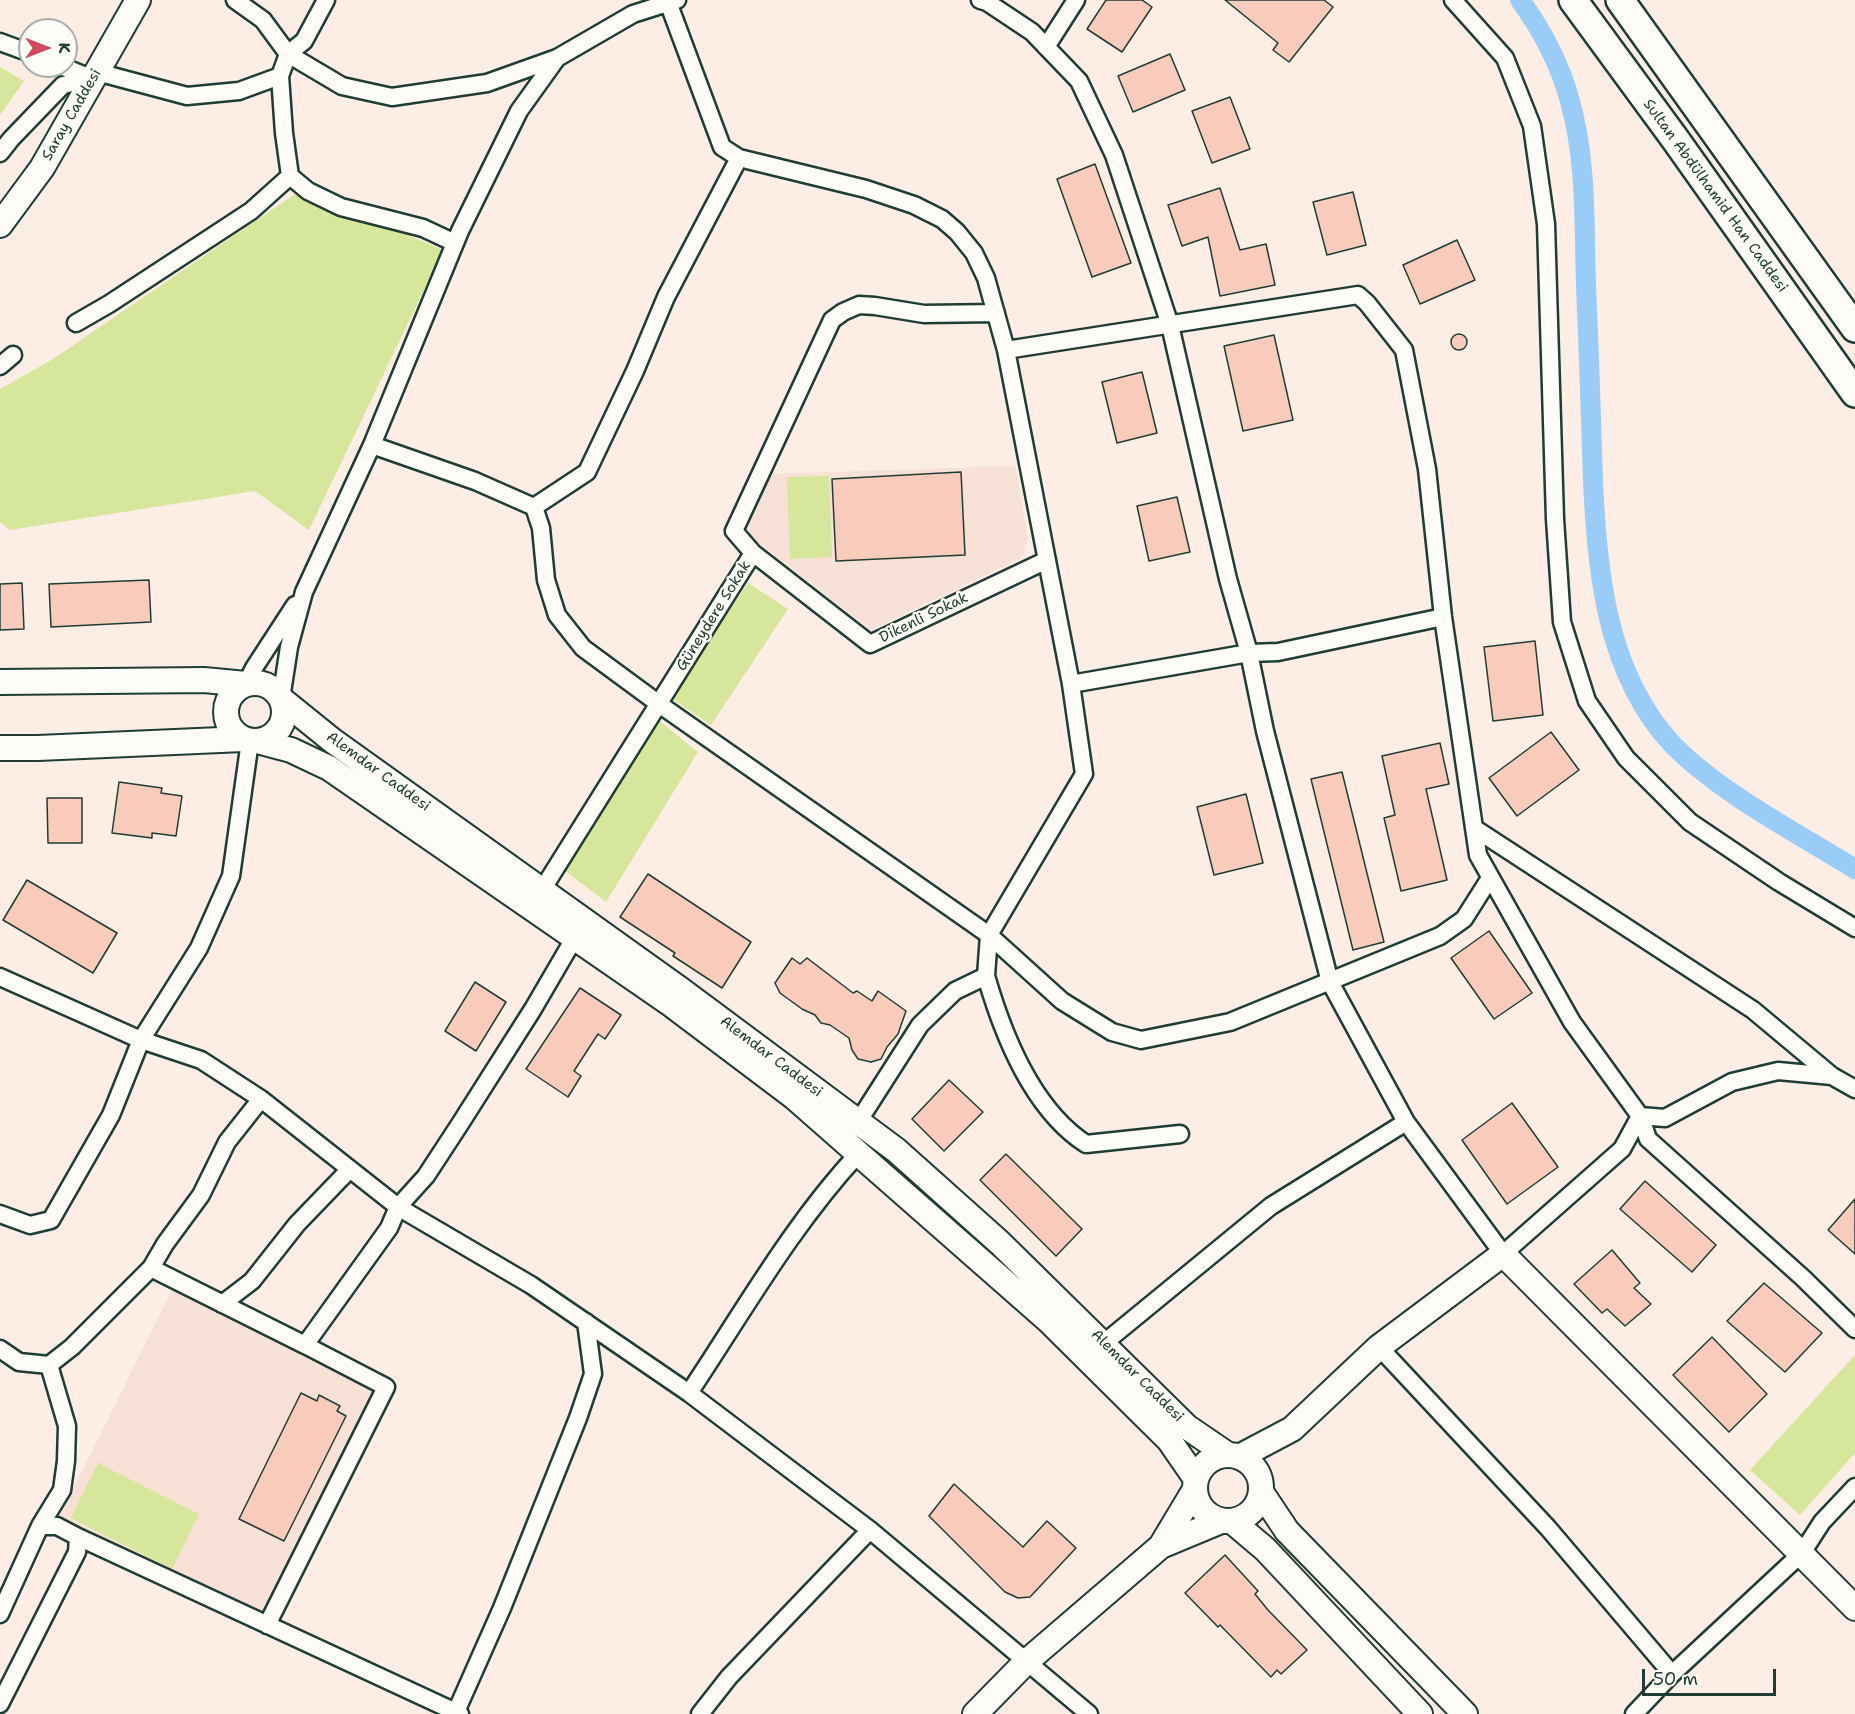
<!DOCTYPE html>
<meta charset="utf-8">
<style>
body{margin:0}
#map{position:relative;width:1855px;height:1714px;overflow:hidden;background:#fcede5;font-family:"Shantell Sans",sans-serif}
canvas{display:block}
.north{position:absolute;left:18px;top:18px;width:60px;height:60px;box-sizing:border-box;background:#fdfcf7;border:2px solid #a4b0a9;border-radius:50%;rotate:90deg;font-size:16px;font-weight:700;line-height:24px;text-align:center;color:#1f3d34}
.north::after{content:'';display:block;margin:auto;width:21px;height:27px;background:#d1495b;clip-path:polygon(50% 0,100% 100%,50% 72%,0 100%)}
.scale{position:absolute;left:1642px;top:1669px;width:134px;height:27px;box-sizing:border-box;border:3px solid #1f3d34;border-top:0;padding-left:8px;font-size:18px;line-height:21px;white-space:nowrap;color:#1f3d34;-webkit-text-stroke:4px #fdfcf7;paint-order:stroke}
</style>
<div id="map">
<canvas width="1855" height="1714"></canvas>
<div class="north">K</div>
<div class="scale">50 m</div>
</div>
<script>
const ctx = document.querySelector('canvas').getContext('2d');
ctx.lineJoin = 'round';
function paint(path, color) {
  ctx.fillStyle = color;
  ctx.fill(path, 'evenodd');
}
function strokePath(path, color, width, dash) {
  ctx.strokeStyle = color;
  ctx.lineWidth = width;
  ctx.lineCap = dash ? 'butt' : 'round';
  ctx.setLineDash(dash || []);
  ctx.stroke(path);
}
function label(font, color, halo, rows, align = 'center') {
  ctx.font = font + ' "Shantell Sans",sans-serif';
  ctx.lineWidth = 4.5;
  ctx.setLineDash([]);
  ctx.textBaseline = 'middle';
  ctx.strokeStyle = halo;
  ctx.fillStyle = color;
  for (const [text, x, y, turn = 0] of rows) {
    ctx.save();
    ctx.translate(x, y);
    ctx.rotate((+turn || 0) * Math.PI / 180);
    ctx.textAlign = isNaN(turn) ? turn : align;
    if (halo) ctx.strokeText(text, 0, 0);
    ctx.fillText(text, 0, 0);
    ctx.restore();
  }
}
paint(new Path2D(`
 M 1015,466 L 1028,538 L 1024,554 L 1019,559 L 871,630 L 750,536 L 749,524 L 772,474 Z
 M 173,1288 L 374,1391 L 264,1619 L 59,1517 Z`), '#f7e0d5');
paint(new Path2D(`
 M 0,67 L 24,81 L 0,115 Z
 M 295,194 L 394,229 L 443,250 L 309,530 L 255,491 L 10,530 L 0,522 L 0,389 L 53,359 Z
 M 829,476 L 832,557 L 790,559 L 787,477 Z
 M 748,583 L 788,609 L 711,725 L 671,698 Z
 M 658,720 L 698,752 L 606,902 L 564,870 Z
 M 1855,1355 L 1855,1453 L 1800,1515 L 1750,1470 Z
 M 98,1463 L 199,1514 L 172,1569 L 71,1518 Z`), '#d6e69a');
strokePath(new Path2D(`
 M 1520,0 C 1542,30 1559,62 1569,98 C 1587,158 1584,225 1586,287 C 1589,352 1591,417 1593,482 C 1597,573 1607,675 1673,745 C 1720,793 1797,833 1855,869`), '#99ccf6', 20);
const building = new Path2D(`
 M 1106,0 L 1142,0 L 1152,7 L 1122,52 L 1087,29 Z
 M 1225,0 L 1324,0 L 1333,7 L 1289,62 L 1273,50 L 1278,43 Z
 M 1170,54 L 1185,90 L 1133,112 L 1118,76 Z
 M 1230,97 L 1250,149 L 1212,163 L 1192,111 Z
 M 1095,164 L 1131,263 L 1092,277 L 1057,179 Z
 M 1220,188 L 1240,250 L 1266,244 L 1275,285 L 1220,296 L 1208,237 L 1182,246 L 1168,205 Z
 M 1353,192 L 1366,245 L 1327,255 L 1313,202 Z
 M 1457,240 L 1475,280 L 1420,304 L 1403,265 Z
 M1451 342a8 8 0 1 1 16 0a8 8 0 1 1-16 0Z
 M 1274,335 L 1293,420 L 1243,431 L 1224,346 Z
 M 1142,372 L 1157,433 L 1117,443 L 1102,382 Z
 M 961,472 L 965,555 L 836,561 L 832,479 Z
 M 1177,497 L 1190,552 L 1149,561 L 1137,506 Z
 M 149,580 L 151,622 L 51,627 L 49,584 Z
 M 22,583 L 24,629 L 0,630 L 0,584 Z
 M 1535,641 L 1543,715 L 1493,721 L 1484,647 Z
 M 1551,732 L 1579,770 L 1517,816 L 1489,778 Z
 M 1440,743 L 1449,784 L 1426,789 L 1447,880 L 1401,891 L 1384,818 L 1395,815 L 1382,756 Z
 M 1342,772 L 1384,942 L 1353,950 L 1311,779 Z
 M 119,782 L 162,788 L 161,793 L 182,796 L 176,836 L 152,833 L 152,838 L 112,833 Z
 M 1246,794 L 1263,863 L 1214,875 L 1197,807 Z
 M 47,798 L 82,798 L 82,843 L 48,843 Z
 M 648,874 L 751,942 L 722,988 L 673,956 L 675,953 L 620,917 Z
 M 27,880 L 117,933 L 93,973 L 3,920 Z
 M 1489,931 L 1532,993 L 1494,1019 L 1451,958 Z
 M 792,958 L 800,964 L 807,958 L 853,993 L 857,991 L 872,1001 L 878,991 L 906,1011 L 898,1034 L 887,1047 L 881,1059 L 871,1062 L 858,1059 L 852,1050 L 849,1038 L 830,1025 L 821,1023 L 815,1015 L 802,1009 L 780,993 L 775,983 Z
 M 475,982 L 506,1002 L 476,1051 L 445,1031 Z
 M 580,988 L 621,1015 L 605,1039 L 598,1034 L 574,1071 L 581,1076 L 568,1097 L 526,1069 Z
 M 949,1080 L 983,1112 L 944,1151 L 912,1119 Z
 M 1512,1103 L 1558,1167 L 1507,1204 L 1462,1140 Z
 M 1006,1154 L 1082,1229 L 1056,1256 L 980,1180 Z
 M 1645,1181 L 1716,1245 L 1692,1272 L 1620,1209 Z
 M 1855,1199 L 1855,1254 L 1828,1230 Z
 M 1612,1250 L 1640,1283 L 1634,1288 L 1651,1304 L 1625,1326 L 1607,1309 L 1602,1313 L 1574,1284 Z
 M 1764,1283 L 1822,1333 L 1785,1372 L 1727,1321 Z
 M 1712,1337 L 1767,1394 L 1729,1432 L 1673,1375 Z
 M 301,1393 L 317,1401 L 319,1395 L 340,1406 L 337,1411 L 346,1416 L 284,1541 L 239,1519 Z
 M 954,1484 L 1023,1547 L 1047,1521 L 1076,1548 L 1030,1597 L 1018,1598 L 1005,1592 L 929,1516 Z
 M 1225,1555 L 1258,1591 L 1255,1594 L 1268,1610 L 1307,1650 L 1281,1674 L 1277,1670 L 1271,1677 L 1220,1625 L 1218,1627 L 1185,1593 Z`);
paint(building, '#f8cbba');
strokePath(building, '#1f3d34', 1.5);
const street = new Path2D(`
 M 235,0 L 263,20 L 288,54 L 342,86 L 392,97 L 487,83 L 557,58 L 633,14 L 677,0
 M 326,0 L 304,41 L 288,54 L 280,76 L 284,133 L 290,176 L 308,191 L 341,207 L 423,228 L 455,243
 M 980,0 L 987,2 L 1032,32 L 1079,81 L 1114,155 L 1170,325 L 1228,579 L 1249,653 L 1265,731 L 1330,982 L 1406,1122 L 1503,1254 L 1622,1149 L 1640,1116 L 1648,1139 L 1803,1278 L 1855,1329
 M 1453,0 L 1505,58 L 1532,126 L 1546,224 L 1555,519 L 1562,622 L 1587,701 L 1626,758 L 1690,822 L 1779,882 L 1855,928
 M 668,2 L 722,147 L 739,158 L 866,189 L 914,205 L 942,219 L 957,232 L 974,253 L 986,278 L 1006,350 L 1071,684 L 1084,774 L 989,935 L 1062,1001 L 1112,1032 L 1141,1040 L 1230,1022 L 1440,936 L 1464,919 L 1490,878
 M 0,42 L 30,53
 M 1046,47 L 1076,0
 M 97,72 L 187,96 L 239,91 L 280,76
 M 0,153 L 11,139 L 63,85 L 93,79 L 61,66
 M 76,323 L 109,304 L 251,211 L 290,176
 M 1006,350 L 1358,295 L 1367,303 L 1404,350 L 1427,469 L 1443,617 L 1478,855 L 1572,1022 L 1640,1116 L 1665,1118 L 1732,1082 L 1778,1071 L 1832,1076
 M 0,366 L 13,355
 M 372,445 L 475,481 L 534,507 L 541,528 L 546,580 L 557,615 L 583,648 L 659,704 L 989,935 L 986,976 L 955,991 L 920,1025 L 858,1122
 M 534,507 L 587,472 L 635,371 L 666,297 L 739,158
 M 753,553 L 870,644 L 1047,560
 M 246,684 L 254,668 L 295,605
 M 1071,684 L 1249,653 L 1278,652 L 1443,617
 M 281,699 L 289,647 L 304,592 L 372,445 L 460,231 L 519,111 L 557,58
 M 1474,828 L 1753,1010 L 1832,1076 L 1855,1089
 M 542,890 L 753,553 L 734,531 L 832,320 L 843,312 L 859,305 L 875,306 L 924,314 L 996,313
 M 986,976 C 1003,1035 1032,1109 1086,1144 L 1180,1134
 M 0,977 L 141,1040 L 201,1060 L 261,1099 L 398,1207 L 531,1285 L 689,1393 L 870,1530 L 1089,1714
 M 0,1214 L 30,1225 L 51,1220 L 111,1115 L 141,1040 L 199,948 L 231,876 L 250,741
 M 151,1268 L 165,1244 L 201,1195 L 227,1142 L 261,1099
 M 222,1304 L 252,1281 L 297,1224 L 350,1169
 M 1104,1343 L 1271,1206 L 1406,1122
 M 1379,1347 L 1548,1528 L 1672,1674
 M 0,1349 L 19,1362 L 49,1365 L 72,1347 L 151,1268 L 305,1345 L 389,1228 L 398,1207 L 426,1176 L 460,1124 L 533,1009 L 575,937
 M 689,1393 C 743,1312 792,1225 858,1154
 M 40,1526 L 62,1490 L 66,1461 L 67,1426 L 49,1365
 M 78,1537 L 460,1714
 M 0,1614 L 40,1526 L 57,1526 L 78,1537 L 77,1552 L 0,1704
 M 267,1625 L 386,1387 L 305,1345
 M 455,1714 L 502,1608 L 578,1418 L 593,1374 L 586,1322
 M 700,1714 L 729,1677 L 870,1530
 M 1634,1714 L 1672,1674 L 1802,1553 L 1822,1522 L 1855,1487`);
const secondary = new Path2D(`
 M 0,225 L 42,168 L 138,0
 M 0,682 L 204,680 L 246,684
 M226 712a29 29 0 1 1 58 0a29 29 0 1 1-58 0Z
 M 281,699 L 333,741 L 681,990 L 896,1150 L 1000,1243 L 1187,1427 L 1228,1455
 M 257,741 L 291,750 L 329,768 L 672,1005 L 794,1097 L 1049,1321 L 1169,1440 L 1196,1479
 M 0,748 L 38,748 L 243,739
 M1195 1488a33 33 0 1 1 66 0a33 33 0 1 1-66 0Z
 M 1239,1457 L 1292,1429 L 1379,1347 L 1503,1254 L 1855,1608
 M 1261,1492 L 1287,1531 L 1465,1714
 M 1233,1522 L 1265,1549 L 1420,1714
 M 1161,1546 L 1221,1521
 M 975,1714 L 1026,1662 L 1161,1546 L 1194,1491`);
const primary = new Path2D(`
 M 1573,0 L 1675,139 L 1855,393
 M 1620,0 L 1855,328`);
strokePath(street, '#1f3d34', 21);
strokePath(secondary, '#1f3d34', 28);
strokePath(primary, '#1f3d34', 32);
strokePath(street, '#fdfcf7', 16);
strokePath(secondary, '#fdfcf7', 24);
strokePath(primary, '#fdfcf7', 27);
label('15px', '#1f3d34', '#fdfcf7', [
 ["Saray Caddesi",72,115,-60],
 ["Sultan Abdülhamid Han Caddesi",1715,196,54],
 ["Güneydere Sokak",714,616,-58],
 ["Dikenli Sokak",924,618,-26],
 ["Alemdar Caddesi",378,772,36],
 ["Alemdar Caddesi",771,1057,37],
 ["Alemdar Caddesi",1137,1376,45]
]);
</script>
